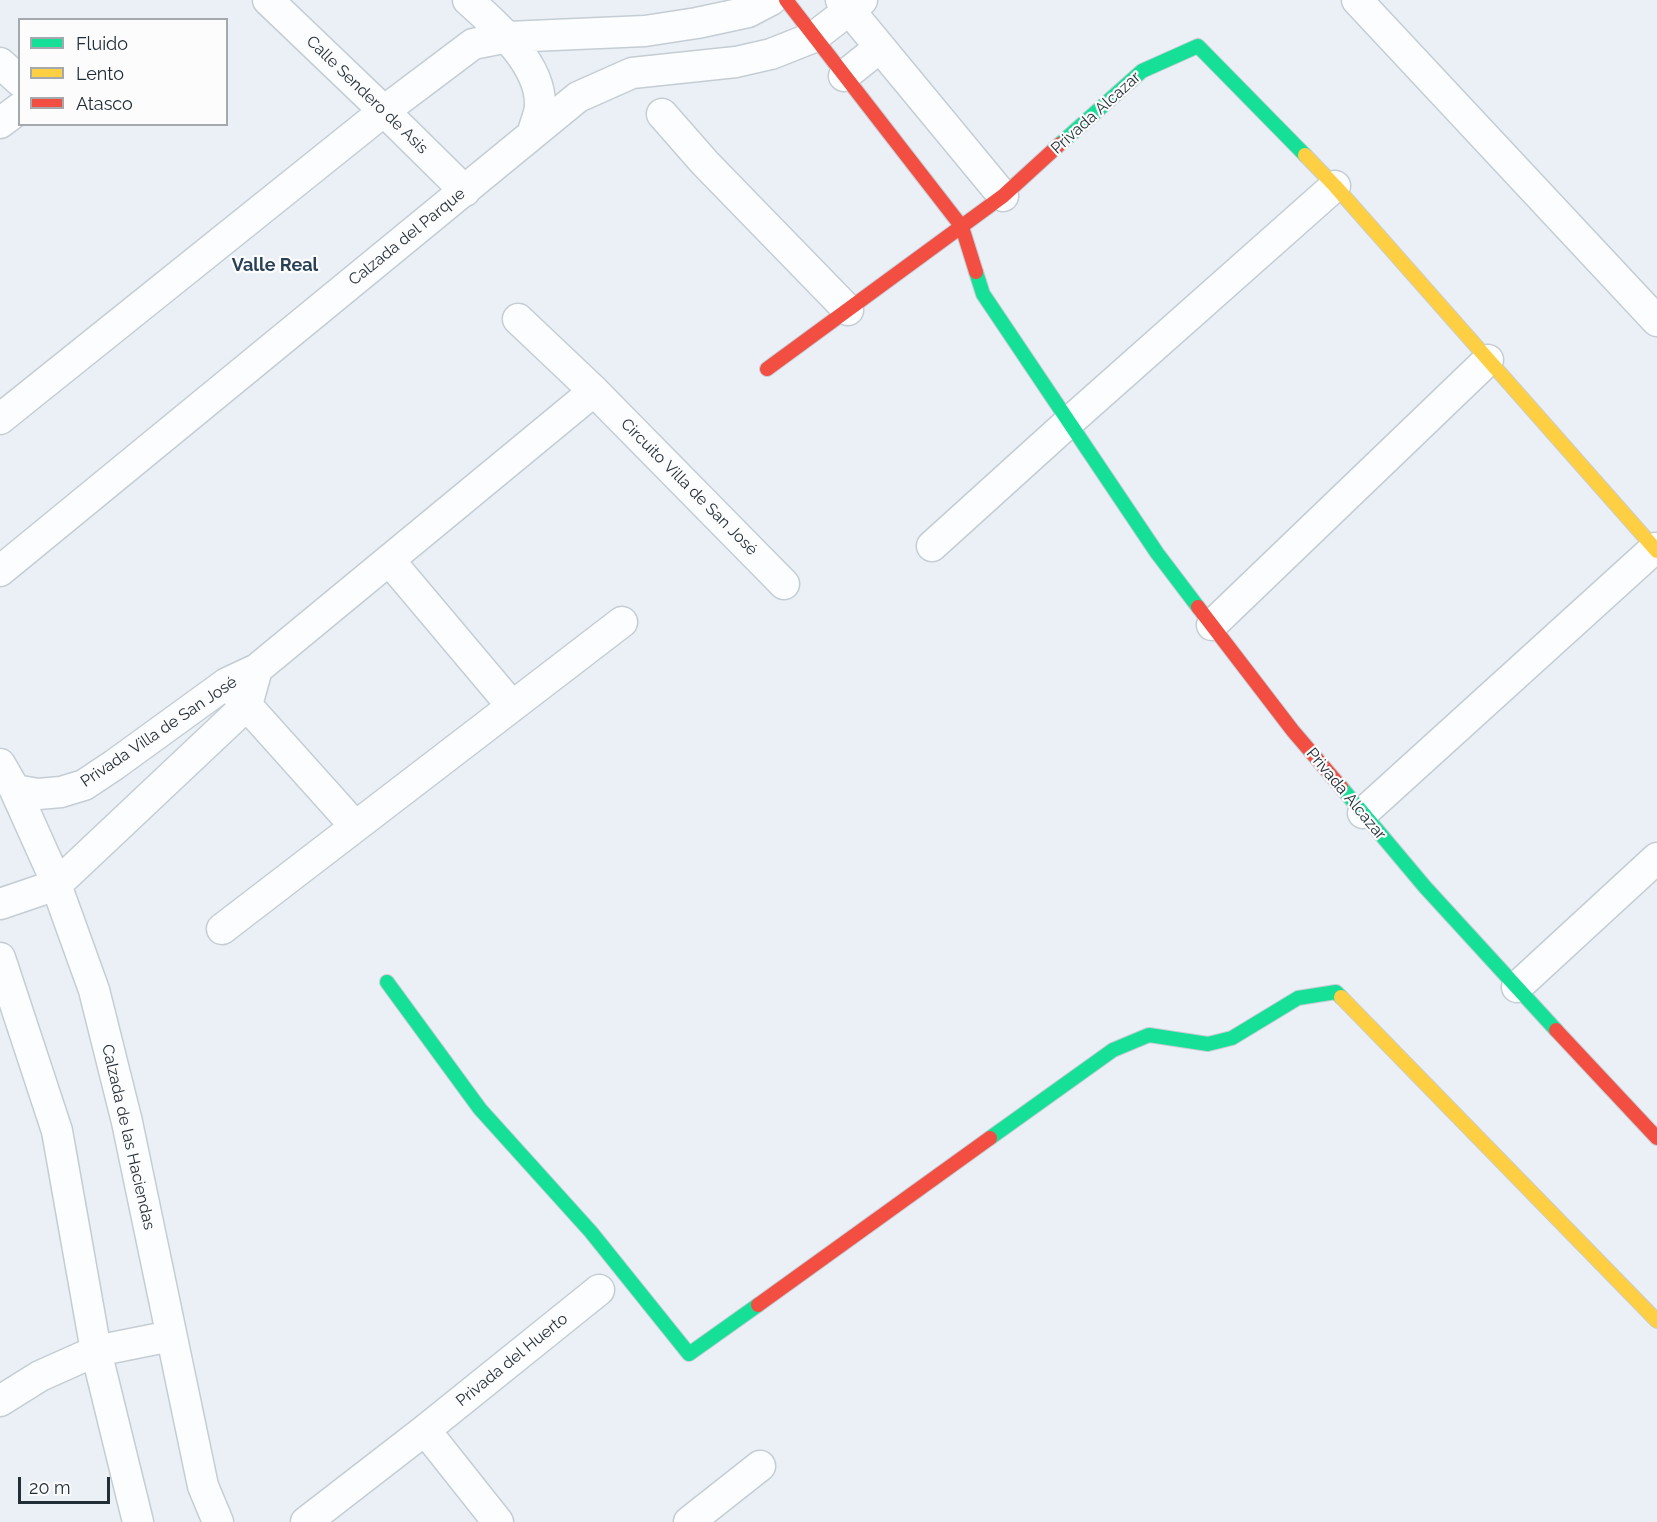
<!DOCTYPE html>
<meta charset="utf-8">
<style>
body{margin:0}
#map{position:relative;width:1657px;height:1522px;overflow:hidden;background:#eaf0f6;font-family:Raleway,sans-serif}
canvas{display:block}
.legend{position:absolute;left:18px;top:18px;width:210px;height:108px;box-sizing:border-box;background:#fcfcfc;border:2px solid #a4a9ad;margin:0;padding:8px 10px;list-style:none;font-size:18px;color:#212d37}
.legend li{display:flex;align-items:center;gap:12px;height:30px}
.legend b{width:30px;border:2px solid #a4a9ad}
.scale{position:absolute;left:18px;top:1477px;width:92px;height:27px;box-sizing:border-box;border:3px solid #212d37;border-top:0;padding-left:8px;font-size:18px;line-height:21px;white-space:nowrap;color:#212d37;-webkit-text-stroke:4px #fcfcfc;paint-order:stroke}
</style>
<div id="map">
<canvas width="1657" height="1522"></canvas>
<ul class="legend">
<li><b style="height:8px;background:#16e098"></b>Fluido</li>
<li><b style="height:8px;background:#ffcf43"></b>Lento</li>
<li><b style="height:8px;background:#f24e42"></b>Atasco</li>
</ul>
<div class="scale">20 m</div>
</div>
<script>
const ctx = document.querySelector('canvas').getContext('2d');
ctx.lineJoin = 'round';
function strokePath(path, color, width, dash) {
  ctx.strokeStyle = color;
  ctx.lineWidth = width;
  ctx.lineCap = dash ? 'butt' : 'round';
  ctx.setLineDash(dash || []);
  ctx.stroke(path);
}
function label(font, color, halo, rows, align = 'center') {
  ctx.font = font + ' Raleway,sans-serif';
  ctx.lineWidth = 4.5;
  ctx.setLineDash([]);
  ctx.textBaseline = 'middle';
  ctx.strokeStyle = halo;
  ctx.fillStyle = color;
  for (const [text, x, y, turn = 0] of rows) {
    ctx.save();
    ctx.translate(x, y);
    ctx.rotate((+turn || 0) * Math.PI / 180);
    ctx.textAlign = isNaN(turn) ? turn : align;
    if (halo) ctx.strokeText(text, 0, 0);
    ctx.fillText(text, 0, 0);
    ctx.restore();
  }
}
const street = new Path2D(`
 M 268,0 L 384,111 L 465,191
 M 468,0 C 496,25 541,64 540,105 C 540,113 535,124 533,132
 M 841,0 L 1003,196
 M 1357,0 L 1657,321
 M 0,63 L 20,81
 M 844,76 L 879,48
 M 662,114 L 705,163 L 848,310
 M 0,123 L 20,108
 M 518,319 L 594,391 L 784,584
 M 0,419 L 384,111 L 473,44 L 508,37 L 645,31 L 697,23 L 748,12 L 771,0
 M 932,546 L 1069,422 L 1335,186
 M 389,560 L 512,706
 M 0,571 L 578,97 L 632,73 L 736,62 L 771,54 L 814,37 L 862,0
 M 1212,625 L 1488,360
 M 233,690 L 355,826
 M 0,764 L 15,790 L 50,868 L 94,990 L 127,1122 L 203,1486 L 218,1522
 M 15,790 L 38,794 L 61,792 L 84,785 L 114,765 L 227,683 L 257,669 L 594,391
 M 1363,813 L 1655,548
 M 0,904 L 56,885 L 247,705 L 257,669
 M 222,929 L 622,622
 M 0,958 L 57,1131 L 96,1351 L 138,1522
 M 1517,987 L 1657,858
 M 0,1401 L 40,1376 L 96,1351 L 171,1336
 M 425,1430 L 498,1522
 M 306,1522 L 425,1430 L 599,1290
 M 689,1522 L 760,1466`);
const fast = new Path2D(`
 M 1060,144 L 1142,71 L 1198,46 L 1305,155
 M 976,272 L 983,294 L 1157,553 L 1198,607
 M 1341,787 L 1425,887 L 1556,1030
 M 387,982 L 480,1109 L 591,1232 L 689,1354 L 758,1305
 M 990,1138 L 1113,1050 L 1149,1035 L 1208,1044 L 1232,1038 L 1298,998 L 1336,992 L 1341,997`);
const slow = new Path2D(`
 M 1305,155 L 1335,186 L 1657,551
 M 1341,997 L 1657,1321`);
const jam = new Path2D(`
 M 786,0 L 962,227 L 976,272
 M 767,369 L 1003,196 L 1060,144
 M 1198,607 L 1293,731 L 1341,787
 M 1556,1030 L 1657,1138
 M 758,1305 L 990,1138`);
strokePath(street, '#c5cdd4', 33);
strokePath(fast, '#c5cdd4', 16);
strokePath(slow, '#c5cdd4', 16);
strokePath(jam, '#c5cdd4', 16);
strokePath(street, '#fcfdfe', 30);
strokePath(fast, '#16e098', 14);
strokePath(slow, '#ffcf43', 14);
strokePath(jam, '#f24e42', 14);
label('16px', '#212d37', '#fcfcfc', [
 ["Calle Sendero de Asis",367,95,44],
 ["Privada Alcazar",1096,113,-42],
 ["Calzada del Parque",407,237,-39],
 ["Circuito Villa de San José",689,487,45],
 ["Privada Villa de San José",159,732,-34],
 ["Privada Alcazar",1346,794,50],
 ["Calzada de las Haciendas",128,1137,77],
 ["Privada del Huerto",512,1360,-39]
]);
label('bold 18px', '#284156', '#fcfcfc', [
 ["Valle Real",275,266]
]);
</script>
